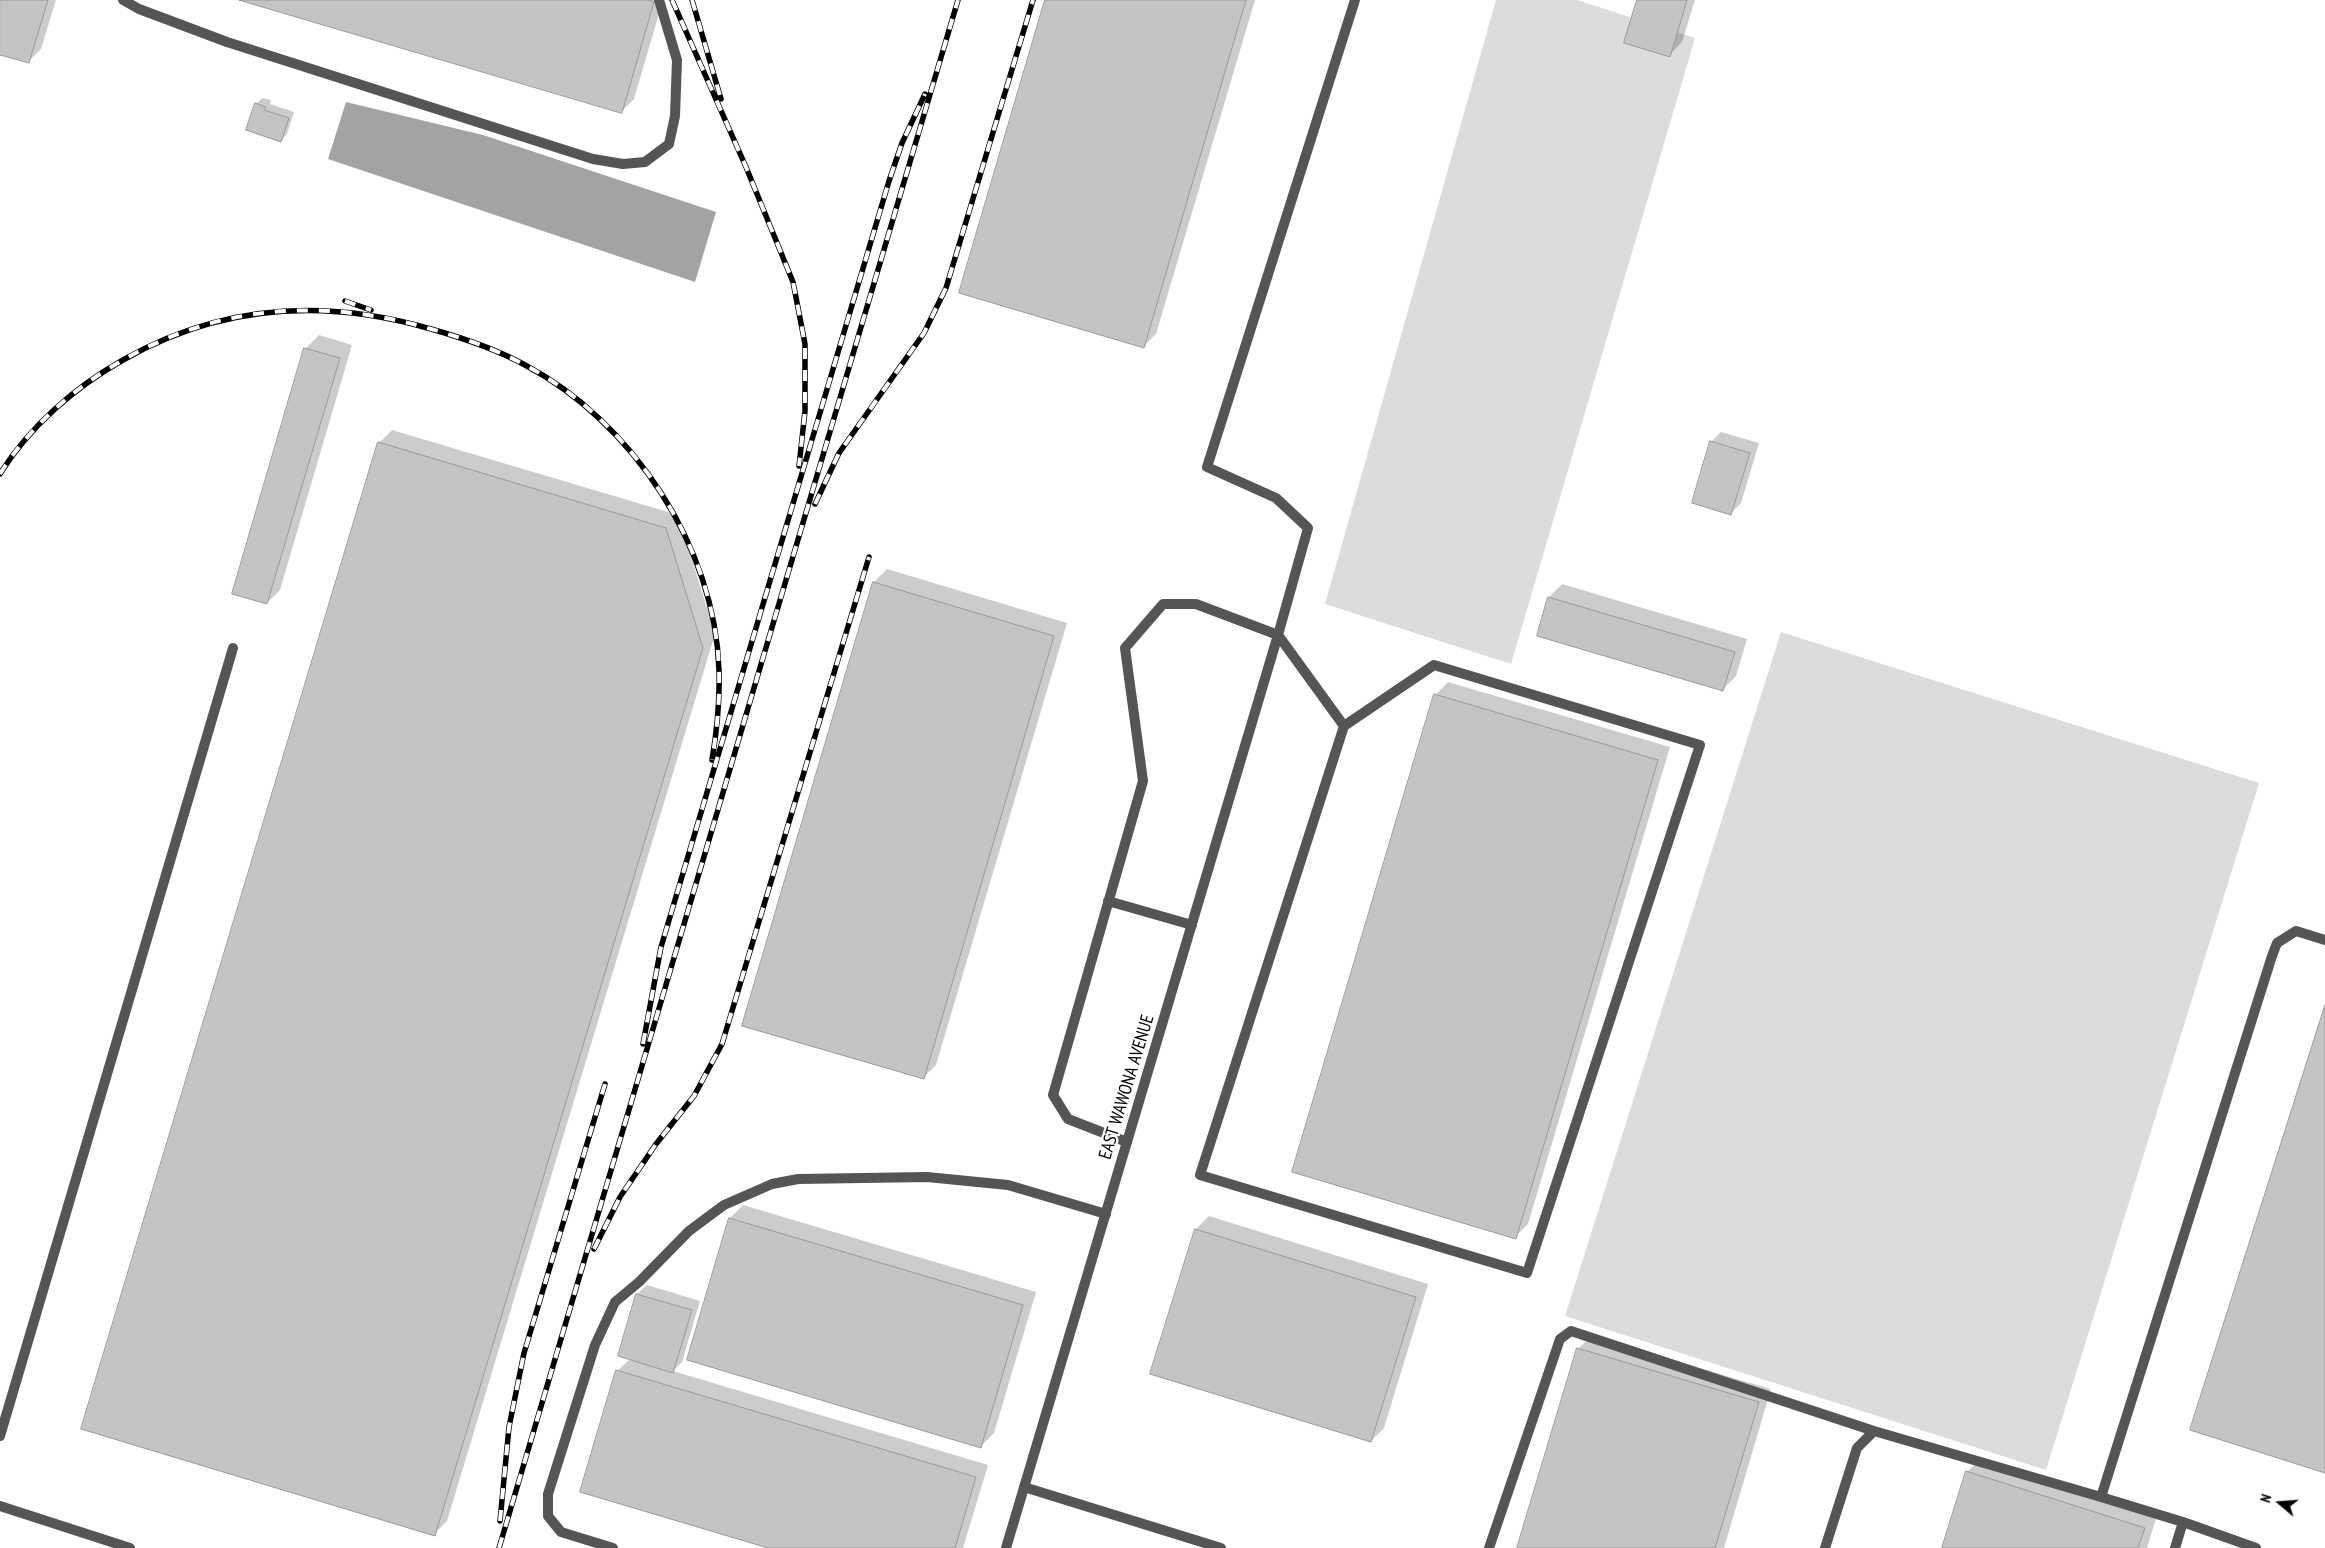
<!DOCTYPE html>
<style>
body{margin:0}
#map{position:relative;width:2325px;height:1548px;overflow:hidden;background:#fff;font-family:"PT Sans Narrow",sans-serif}
canvas{display:block}
.north{position:absolute;left:2255px;top:1478px;width:50px;height:50px;-webkit-text-stroke:4px #fff;paint-order:stroke;rotate:288deg;font-size:14px;font-weight:700;line-height:20px;text-align:center;color:#000}
.north::after{content:'';display:block;margin:auto;width:18px;height:22px;background:#000;clip-path:polygon(50% 0,100% 100%,50% 72%,0 100%)}
</style>
<div id="map">
<canvas width="2325" height="1548"></canvas>
<div class="north">N</div>
</div>
<script>
const ctx = document.querySelector('canvas').getContext('2d');
ctx.lineJoin = 'round';
function paint(path, color) {
  ctx.fillStyle = color;
  ctx.fill(path, 'evenodd');
}
function strokePath(path, color, width, dash) {
  ctx.strokeStyle = color;
  ctx.lineWidth = width;
  ctx.lineCap = dash ? 'butt' : 'round';
  ctx.setLineDash(dash || []);
  ctx.stroke(path);
}
function label(font, color, halo, rows, align = 'center') {
  ctx.font = font + ' "PT Sans Narrow",sans-serif';
  ctx.lineWidth = 4.5;
  ctx.setLineDash([]);
  ctx.textBaseline = 'middle';
  ctx.strokeStyle = halo;
  ctx.fillStyle = color;
  for (const [text, x, y, turn = 0] of rows) {
    ctx.save();
    ctx.translate(x, y);
    ctx.rotate((+turn || 0) * Math.PI / 180);
    ctx.textAlign = isNaN(turn) ? turn : align;
    if (halo) ctx.strokeText(text, 0, 0);
    ctx.fillText(text, 0, 0);
    ctx.restore();
  }
}
paint(new Path2D(`
 M 1496,0 L 1577,0 L 1695,38 L 1511,664 L 1325,604 Z
 M 1781,632 L 2259,783 L 2046,1470 L 1565,1316 Z`), '#dcdcdc');
paint(new Path2D(`
 M 346,102 L 483,135 L 716,212 L 695,282 L 328,159 Z`), '#a3a3a3');
paint(new Path2D(`
 M 0,0 L 56,0 L 41,49 L 28,62 L 0,54 Z
 M 243,0 L 663,0 L 634,99 L 621,112 Z
 M 1046,0 L 1255,0 L 1156,334 L 1143,347 Z
 M 1638,0 L 1695,0 L 1682,42 L 1669,55 Z
 M 262,98 L 271,100 L 270,104 L 294,112 L 287,134 L 281,140 L 256,104 Z
 M 319,335 L 352,345 L 280,590 L 267,603 L 233,593 L 306,348 Z
 M 392,430 L 678,515 L 715,634 L 447,1521 L 434,1534 L 379,443 Z
 M 1721,432 L 1759,443 L 1741,503 L 1731,513 L 1711,442 Z
 M 887,569 L 1067,623 L 936,1065 L 923,1078 L 874,582 Z
 M 1562,584 L 1747,639 L 1736,676 L 1723,689 L 1538,635 L 1549,597 Z
 M 1448,682 L 1670,747 L 1528,1224 L 1515,1237 L 1435,695 Z
 M 743,1205 L 1036,1292 L 994,1433 L 981,1446 L 730,1218 Z
 M 1209,1216 L 1428,1284 L 1384,1428 L 1371,1441 L 1152,1373 L 1196,1229 Z
 M 647,1285 L 700,1301 L 682,1362 L 673,1371 L 988,1465 L 963,1548 L 772,1548 L 617,1371 L 630,1359 L 619,1356 L 637,1294 Z
 M 1591,1336 L 1771,1389 L 1724,1548 L 1519,1548 L 1578,1349 Z
 M 1980,1459 L 2157,1515 L 2147,1548 L 1943,1548 L 1967,1472 Z`), '#0003');
const building = new Path2D(`
 M 0,0 L 48,0 L 29,63 L 0,55 Z
 M 239,0 L 649,0 L 654,2 L 622,113 Z
 M 1045,0 L 1246,0 L 1144,348 L 959,293 Z
 M 1637,0 L 1687,0 L 1670,57 L 1624,43 Z
 M 255,103 L 266,107 L 264,110 L 289,118 L 281,142 L 246,130 Z
 M 304,348 L 340,358 L 267,604 L 232,594 Z
 M 1710,441 L 1750,453 L 1731,515 L 1692,503 Z
 M 378,442 L 666,528 L 703,648 L 435,1536 L 81,1429 Z
 M 873,582 L 1054,636 L 924,1079 L 742,1026 Z
 M 1548,597 L 1735,652 L 1723,691 L 1537,636 Z
 M 1434,694 L 1658,760 L 1516,1239 L 1292,1172 Z
 M 2325,1005 L 2325,1473 L 2190,1430 Z
 M 729,1218 L 1023,1305 L 981,1448 L 687,1360 Z
 M 1195,1229 L 1416,1297 L 1371,1442 L 1150,1374 Z
 M 636,1294 L 692,1310 L 673,1373 L 618,1356 Z
 M 1577,1348 L 1759,1402 L 1715,1548 L 1517,1548 Z
 M 616,1370 L 976,1477 L 955,1548 L 768,1548 L 580,1492 Z
 M 1966,1471 L 2145,1528 L 2138,1548 L 1942,1548 Z`);
paint(building, '#c4c4c4');
strokePath(building, '#999', 1);
strokePath(new Path2D(`
 M 123,0 L 139,9 L 227,42 L 593,159 L 623,164 L 645,162 L 669,144 L 675,116 L 677,60 L 659,0
 M 1278,635 L 1308,528 L 1276,498 L 1207,467 L 1355,0
 M 1108,901 L 1192,925
 M 1127,1142 L 1068,1119 L 1053,1095 L 1143,781 L 1125,648 L 1163,604 L 1196,604 L 1278,635 L 1344,726 L 1200,1175 L 1527,1273 L 1700,745 L 1434,665 L 1344,726
 M 0,1436 L 233,648
 M 1024,1487 L 1221,1548
 M 2101,1497 L 2183,1522
 M 613,1548 L 561,1532 L 548,1516 L 548,1494 L 595,1345 L 615,1302 L 639,1282 L 689,1231 L 724,1205 L 772,1184 L 798,1179 L 927,1177 L 1008,1185 L 1106,1214
 M 1489,1548 L 1560,1339 L 1571,1331 L 1874,1431
 M 1825,1548 L 1857,1448 L 1874,1431 L 2101,1497 L 2272,956 L 2277,943 L 2296,931 L 2325,940
 M 2175,1548 L 2183,1522 L 2256,1548`), '#555', 10);
strokePath(new Path2D(`
 M 0,1506 L 130,1548
 M 1006,1548 L 1278,635`), '#555', 10);
const rail = new Path2D(`
 M 672,0 L 746,167 L 793,282 L 805,344 L 805,411 L 799,466
 M 692,0 L 721,99
 M 345,301 L 371,310
 M 0,474 C 29,427 75,387 123,360 C 221,304 324,298 431,329 C 463,338 496,349 525,365 C 633,422 715,547 719,670 C 720,700 717,730 712,760
 M 815,504 L 839,453 L 924,333 L 946,288 L 1033,0
 M 643,1044 L 661,947 L 889,181 L 902,143 L 925,94
 M 594,1249 L 620,1197 L 656,1144 L 694,1096 L 722,1044 L 869,557
 M 500,1521 L 509,1427 L 524,1353 L 605,1084
 M 499,1548 L 958,0`);
strokePath(rail, '#000', 5.5);
strokePath(rail, '#fff', 4, [11]);
label('18px', '#000', '#fff', [
 ["EAST WAWONA AVENUE",1127,1087,-73]
]);
</script>
